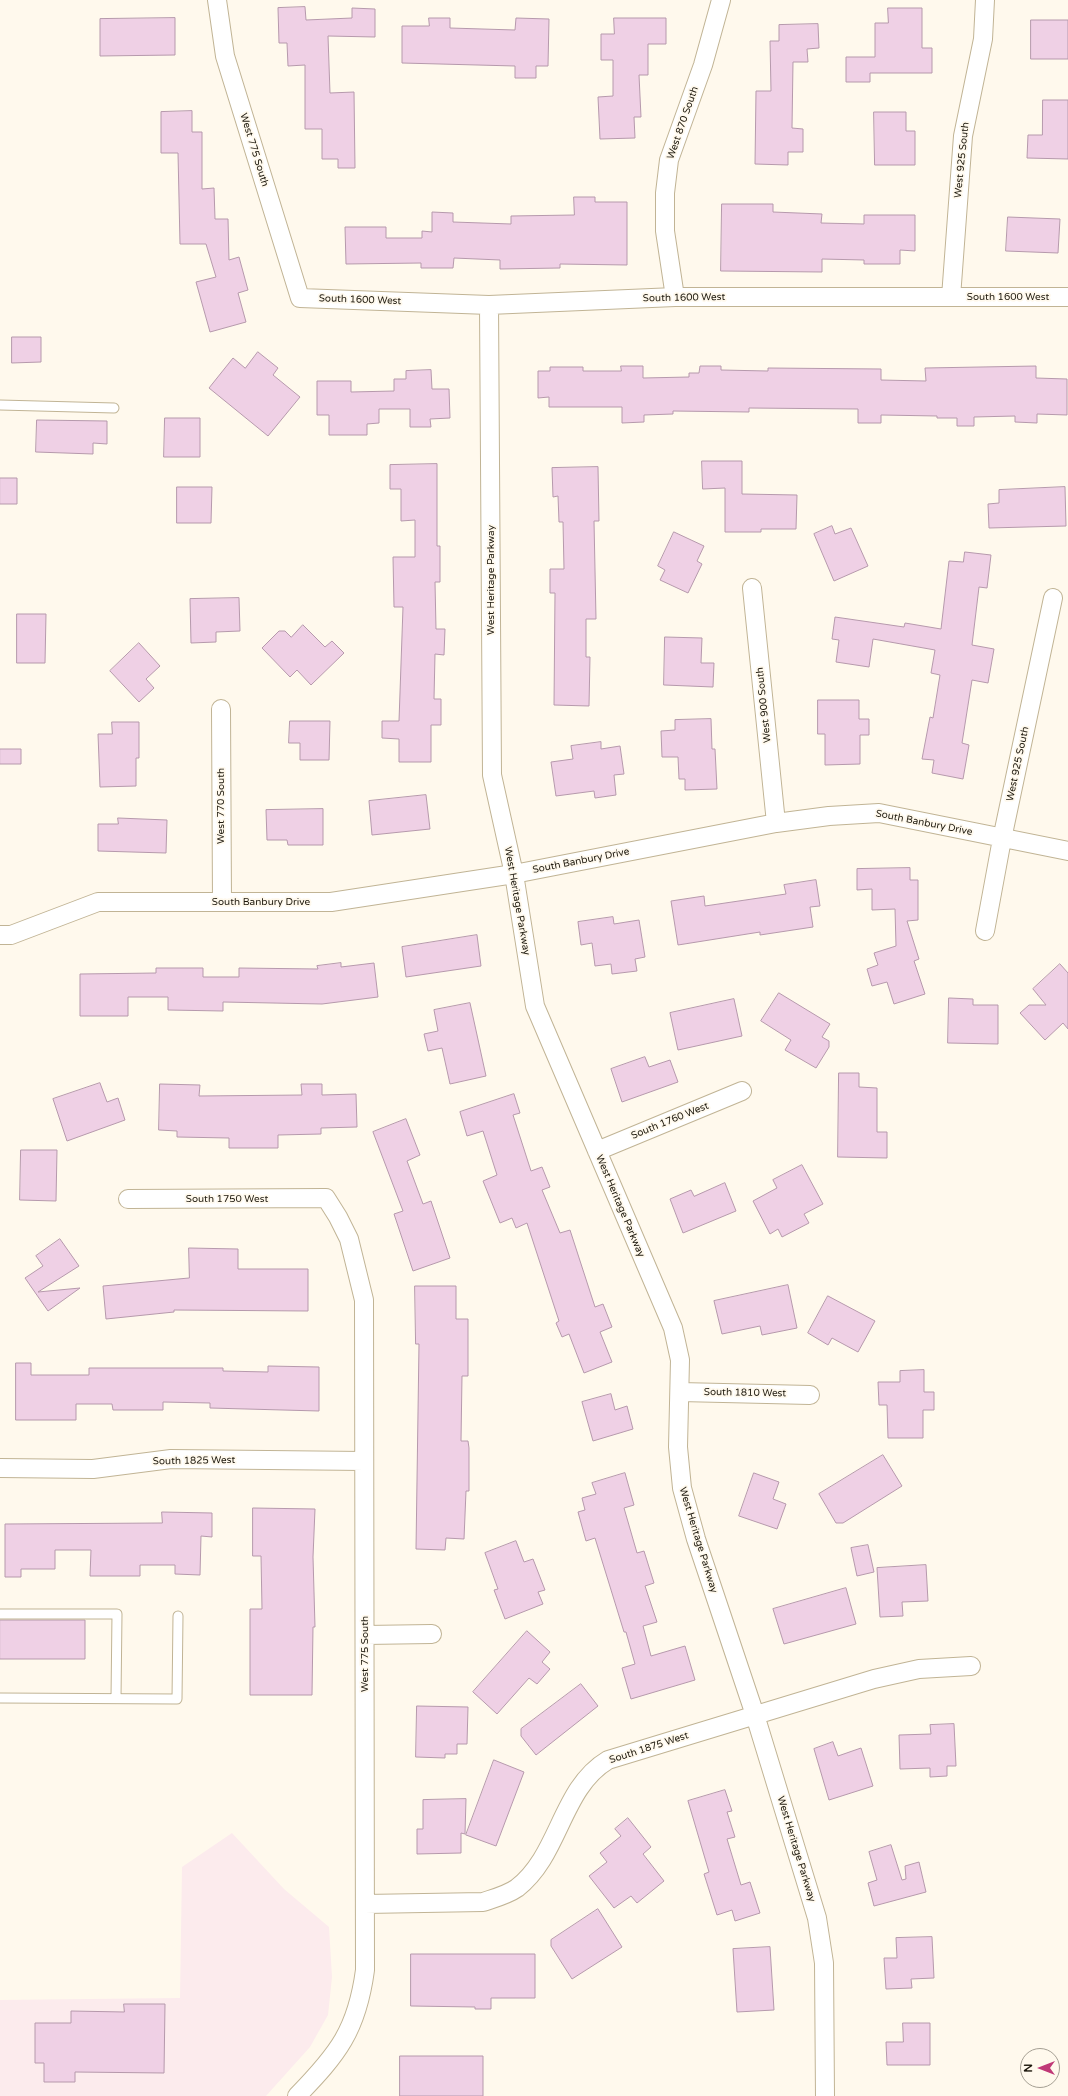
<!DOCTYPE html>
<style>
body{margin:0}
#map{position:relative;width:1068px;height:2096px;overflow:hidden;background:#fff9ed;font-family:"Varela Round",sans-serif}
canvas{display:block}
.north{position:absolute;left:1020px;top:2048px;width:40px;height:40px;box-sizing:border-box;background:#fff9ed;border:1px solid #a59f93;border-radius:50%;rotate:270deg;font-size:11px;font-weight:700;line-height:16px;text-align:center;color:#1d180d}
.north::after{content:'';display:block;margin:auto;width:14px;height:18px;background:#c03977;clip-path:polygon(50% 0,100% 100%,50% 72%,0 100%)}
</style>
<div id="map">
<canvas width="1068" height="2096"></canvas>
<div class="north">N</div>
</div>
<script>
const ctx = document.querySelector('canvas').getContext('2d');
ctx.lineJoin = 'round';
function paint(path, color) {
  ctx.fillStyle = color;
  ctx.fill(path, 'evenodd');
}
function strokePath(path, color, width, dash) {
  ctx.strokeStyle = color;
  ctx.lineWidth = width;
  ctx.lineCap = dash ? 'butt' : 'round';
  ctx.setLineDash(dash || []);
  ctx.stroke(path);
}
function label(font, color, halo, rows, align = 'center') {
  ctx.font = font + ' "Varela Round",sans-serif';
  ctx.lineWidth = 3.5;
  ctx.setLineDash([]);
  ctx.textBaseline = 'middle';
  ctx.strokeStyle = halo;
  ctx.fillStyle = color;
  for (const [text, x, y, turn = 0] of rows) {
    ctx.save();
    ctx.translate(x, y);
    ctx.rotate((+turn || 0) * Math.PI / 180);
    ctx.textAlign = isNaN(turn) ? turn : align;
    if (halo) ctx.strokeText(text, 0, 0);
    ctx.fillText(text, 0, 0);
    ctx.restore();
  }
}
paint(new Path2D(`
 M 232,1833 L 284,1889 L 329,1927 L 332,1977 L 328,2015 L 310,2047 L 266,2096 L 0,2096 L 0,2000 L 180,1998 L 182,1867 Z`), '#fcebed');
const building = new Path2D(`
 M 305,7 L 306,20 L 352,18 L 352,8 L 375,9 L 375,37 L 328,36 L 330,93 L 354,92 L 355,168 L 338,168 L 338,159 L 322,159 L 322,129 L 305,129 L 305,65 L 288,66 L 287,43 L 279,43 L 278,8 Z
 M 888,8 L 922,8 L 922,48 L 932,48 L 932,73 L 870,73 L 870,82 L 846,82 L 846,57 L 875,57 L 875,23 L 888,23 Z
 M 175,18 L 175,55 L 100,56 L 100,19 Z
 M 429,18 L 450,18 L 450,28 L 515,30 L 516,18 L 549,19 L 548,66 L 536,66 L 536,78 L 515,78 L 515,66 L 402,63 L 402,26 L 429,26 Z
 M 614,18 L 666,18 L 666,44 L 648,44 L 648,75 L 639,75 L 641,117 L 634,117 L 635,138 L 600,139 L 598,97 L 613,96 L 613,60 L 601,60 L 601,34 L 614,34 Z
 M 1031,20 L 1068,20 L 1068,59 L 1031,59 Z
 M 818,24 L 819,48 L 807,49 L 808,62 L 793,62 L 792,128 L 803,129 L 803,152 L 788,152 L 788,165 L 755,164 L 756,91 L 771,91 L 770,41 L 779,41 L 779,25 Z
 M 1043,100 L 1068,100 L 1068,159 L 1027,158 L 1028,135 L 1042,135 Z
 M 192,111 L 192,132 L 202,132 L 202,189 L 214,188 L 215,219 L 228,219 L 229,260 L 239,257 L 248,290 L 238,293 L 246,322 L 210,332 L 196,282 L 216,277 L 206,244 L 180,244 L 178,153 L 161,153 L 161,112 Z
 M 874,112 L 906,112 L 906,131 L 915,131 L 915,165 L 875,165 Z
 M 574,197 L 595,197 L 595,202 L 627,202 L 627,265 L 560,264 L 560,268 L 500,269 L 500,260 L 454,258 L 453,268 L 421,268 L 421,263 L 346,264 L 345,227 L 386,227 L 386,238 L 422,238 L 422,231 L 432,232 L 432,212 L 453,213 L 453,222 L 511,224 L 511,216 L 574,215 Z
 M 722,204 L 773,204 L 773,212 L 822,214 L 821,223 L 864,224 L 864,215 L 915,215 L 915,251 L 900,250 L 900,264 L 864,264 L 864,260 L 822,259 L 822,272 L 721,271 Z
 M 1008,217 L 1060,219 L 1058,253 L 1006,251 Z
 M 12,337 L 41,337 L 41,362 L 12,363 Z
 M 258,352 L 278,368 L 273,375 L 300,397 L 268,436 L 209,388 L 233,358 L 245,368 Z
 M 621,366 L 643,366 L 643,378 L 689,377 L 689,373 L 699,373 L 700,366 L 721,366 L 721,370 L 768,371 L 768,368 L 881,369 L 881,380 L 926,381 L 925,368 L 1036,366 L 1036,378 L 1067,379 L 1067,415 L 1037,414 L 1037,423 L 1015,422 L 1015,416 L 974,417 L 974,426 L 957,426 L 957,418 L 937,418 L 937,416 L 881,415 L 881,423 L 858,423 L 858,409 L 749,408 L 749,412 L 673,411 L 673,414 L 644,415 L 644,422 L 622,423 L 622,407 L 549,407 L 549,397 L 538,398 L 538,371 L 550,371 L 550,367 L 583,367 L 583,371 L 621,371 Z
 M 431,370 L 432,389 L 449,389 L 450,418 L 430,419 L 431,427 L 410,427 L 410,409 L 379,409 L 379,423 L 367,424 L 367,435 L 329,435 L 329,415 L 317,415 L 317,381 L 351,381 L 351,392 L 394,391 L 394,379 L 406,379 L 406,371 Z
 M 165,418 L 200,418 L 200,457 L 164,457 Z
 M 37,420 L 107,421 L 107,444 L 93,443 L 93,454 L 36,452 Z
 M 702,461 L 742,461 L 742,494 L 797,495 L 796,529 L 761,529 L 761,532 L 725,532 L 725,488 L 703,489 Z
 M 437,464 L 437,546 L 440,546 L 440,582 L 435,582 L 436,629 L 445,629 L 444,655 L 435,654 L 434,699 L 441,699 L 441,725 L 431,725 L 431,762 L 399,762 L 399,739 L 382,738 L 382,721 L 399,721 L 403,607 L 394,607 L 393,557 L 415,557 L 415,520 L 401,521 L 401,489 L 390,489 L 390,465 Z
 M 598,467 L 599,521 L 594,521 L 596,619 L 586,619 L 586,657 L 590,657 L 589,706 L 554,705 L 555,593 L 550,593 L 550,569 L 564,569 L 563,522 L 559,522 L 558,496 L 553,497 L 552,468 Z
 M 0,478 L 17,478 L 17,504 L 0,504 Z
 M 177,487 L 212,487 L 211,523 L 177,523 Z
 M 1065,487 L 1066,526 L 989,528 L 988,504 L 999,503 L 999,490 Z
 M 832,526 L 835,534 L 851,528 L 868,566 L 834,581 L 814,534 Z
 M 674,532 L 704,546 L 697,561 L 702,564 L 688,593 L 660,580 L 665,570 L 658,566 Z
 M 965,552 L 991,555 L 987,588 L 979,587 L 972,645 L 994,649 L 988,683 L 972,680 L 962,743 L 969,745 L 963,779 L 932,773 L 934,760 L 922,759 L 930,717 L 933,718 L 940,675 L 931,673 L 935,650 L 873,639 L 869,667 L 836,662 L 839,640 L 832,639 L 835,617 L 904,627 L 905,623 L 941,629 L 949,561 L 963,562 Z
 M 239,598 L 240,631 L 216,632 L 216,642 L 191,643 L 190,599 Z
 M 17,614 L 46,614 L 45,663 L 17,663 Z
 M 303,625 L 325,647 L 332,641 L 344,653 L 311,685 L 297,670 L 290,677 L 262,648 L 279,631 L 285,631 L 291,637 Z
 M 665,637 L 702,638 L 701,663 L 714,663 L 713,687 L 664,685 Z
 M 139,643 L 160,666 L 146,679 L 154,688 L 139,702 L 110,671 Z
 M 818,700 L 859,700 L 859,719 L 869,719 L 869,735 L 860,735 L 860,764 L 825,765 L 825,734 L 818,734 Z
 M 711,719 L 712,749 L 715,749 L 717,789 L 685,790 L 685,779 L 679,779 L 678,757 L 662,757 L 661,731 L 675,730 L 675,720 Z
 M 290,721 L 330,721 L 329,760 L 300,760 L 300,743 L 289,743 Z
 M 112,722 L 139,722 L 139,758 L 136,758 L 136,786 L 100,787 L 98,734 L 112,734 Z
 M 601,742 L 601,749 L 620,746 L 624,774 L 614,775 L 616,795 L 595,798 L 594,791 L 556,796 L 551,762 L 573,759 L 571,746 Z
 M 0,749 L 21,749 L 21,764 L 0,764 Z
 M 426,795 L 430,829 L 372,835 L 369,801 Z
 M 323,809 L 323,845 L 288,845 L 287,840 L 267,840 L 266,810 Z
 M 118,818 L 167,820 L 166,853 L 98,851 L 98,824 L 118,824 Z
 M 910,868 L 910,880 L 918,880 L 918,920 L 907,921 L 919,959 L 914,961 L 925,994 L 894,1004 L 887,982 L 872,986 L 867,969 L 878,965 L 874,953 L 896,946 L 895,909 L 872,910 L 872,889 L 857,890 L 857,869 Z
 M 816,880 L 820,906 L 810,907 L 813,927 L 760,935 L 760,932 L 678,945 L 671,901 L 704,896 L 705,906 L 786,894 L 784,885 Z
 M 613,917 L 614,924 L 639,920 L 645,957 L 635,959 L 637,971 L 612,974 L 611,964 L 595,966 L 592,943 L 581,945 L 578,922 Z
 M 477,935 L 481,966 L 406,977 L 402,947 Z
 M 341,963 L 341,967 L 374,963 L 378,997 L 322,1004 L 223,1002 L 223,1011 L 168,1010 L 168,997 L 128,997 L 128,1016 L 80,1016 L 80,974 L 156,973 L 156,968 L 203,968 L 203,977 L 239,977 L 239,968 L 318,969 L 317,966 Z
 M 1060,964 L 1068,973 L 1068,1029 L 1063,1023 L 1045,1040 L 1020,1013 L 1029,1005 L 1046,1005 L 1033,989 Z
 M 779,993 L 830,1024 L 822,1037 L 829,1041 L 829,1047 L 816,1068 L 785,1050 L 791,1040 L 761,1021 Z
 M 949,998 L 973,999 L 973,1005 L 998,1005 L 998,1044 L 948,1043 Z
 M 734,999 L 742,1036 L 678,1050 L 670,1013 Z
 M 470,1003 L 486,1076 L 450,1084 L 442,1048 L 428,1051 L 424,1034 L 438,1031 L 434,1010 Z
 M 645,1057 L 649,1067 L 670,1060 L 678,1082 L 622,1102 L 611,1069 Z
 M 839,1073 L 859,1073 L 859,1087 L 877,1088 L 877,1132 L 887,1132 L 887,1158 L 838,1157 Z
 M 100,1083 L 107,1102 L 118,1098 L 125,1120 L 67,1141 L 53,1099 Z
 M 160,1084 L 200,1085 L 199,1096 L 302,1095 L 301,1084 L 322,1084 L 322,1095 L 356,1094 L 357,1127 L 321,1128 L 321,1134 L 278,1135 L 278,1148 L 229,1148 L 229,1138 L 177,1137 L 177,1131 L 159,1130 Z
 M 514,1094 L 520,1113 L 513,1115 L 531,1171 L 542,1167 L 550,1187 L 542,1190 L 560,1233 L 570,1230 L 595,1307 L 603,1304 L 612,1327 L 600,1332 L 612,1362 L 584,1373 L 569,1334 L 562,1337 L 556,1323 L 559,1321 L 527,1223 L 516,1228 L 512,1218 L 500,1223 L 483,1181 L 497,1175 L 483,1131 L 467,1136 L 460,1112 Z
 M 406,1119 L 420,1155 L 407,1161 L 423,1204 L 431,1201 L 450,1258 L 413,1271 L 394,1214 L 403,1211 L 373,1132 Z
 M 21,1150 L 57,1150 L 56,1201 L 20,1200 Z
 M 802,1165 L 823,1204 L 804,1214 L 809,1223 L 782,1237 L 778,1229 L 770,1234 L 753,1201 L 777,1188 L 773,1180 Z
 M 725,1183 L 736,1211 L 683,1233 L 670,1199 L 691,1190 L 694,1196 Z
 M 60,1239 L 79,1266 L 38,1292 L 80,1288 L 48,1311 L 25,1278 L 43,1266 L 36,1256 Z
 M 189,1248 L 238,1249 L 238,1269 L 308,1269 L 308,1311 L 174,1310 L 174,1312 L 106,1319 L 103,1286 L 189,1278 Z
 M 788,1285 L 797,1328 L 762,1335 L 760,1326 L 722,1334 L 714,1301 Z
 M 415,1286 L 456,1286 L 456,1319 L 468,1319 L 468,1376 L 462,1376 L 461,1441 L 468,1441 L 469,1448 L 469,1491 L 466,1491 L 464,1539 L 446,1538 L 445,1550 L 416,1549 L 419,1344 L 416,1344 Z
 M 828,1296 L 875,1321 L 858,1352 L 832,1338 L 828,1345 L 808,1333 Z
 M 16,1363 L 31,1363 L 31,1375 L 89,1375 L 89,1368 L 223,1368 L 223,1371 L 268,1372 L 268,1366 L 319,1367 L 319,1411 L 210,1408 L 210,1403 L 163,1402 L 163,1410 L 113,1410 L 112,1404 L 76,1404 L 76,1420 L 16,1420 Z
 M 924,1370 L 924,1392 L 934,1392 L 934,1410 L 923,1410 L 923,1438 L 888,1438 L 887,1405 L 879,1405 L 878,1382 L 900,1382 L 900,1371 Z
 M 611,1394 L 615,1410 L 627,1406 L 633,1429 L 593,1441 L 582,1402 Z
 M 883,1455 L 902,1486 L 843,1523 L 836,1523 L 819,1494 Z
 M 625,1473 L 634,1505 L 624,1508 L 637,1553 L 644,1551 L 654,1583 L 645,1586 L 657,1622 L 643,1626 L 651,1656 L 685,1646 L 695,1680 L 631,1699 L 622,1668 L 635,1664 L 626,1632 L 624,1632 L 595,1538 L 586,1541 L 578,1512 L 585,1510 L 582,1498 L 596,1494 L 592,1483 Z
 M 754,1473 L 779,1482 L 773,1499 L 786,1504 L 777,1529 L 739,1516 Z
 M 253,1508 L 315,1509 L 313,1557 L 315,1627 L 313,1627 L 312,1695 L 250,1695 L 250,1609 L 262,1609 L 261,1556 L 253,1556 Z
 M 162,1512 L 212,1513 L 212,1537 L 201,1536 L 200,1575 L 175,1574 L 175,1565 L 140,1565 L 140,1576 L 90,1576 L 91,1550 L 55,1550 L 55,1569 L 21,1569 L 21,1577 L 5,1577 L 5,1524 L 162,1523 Z
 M 516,1541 L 524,1562 L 533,1559 L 545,1590 L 538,1592 L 543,1604 L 505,1619 L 494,1590 L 498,1589 L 485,1553 Z
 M 868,1545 L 874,1572 L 857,1576 L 851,1548 Z
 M 926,1565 L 928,1601 L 902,1602 L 903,1616 L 880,1617 L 877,1568 Z
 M 846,1588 L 856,1624 L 784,1644 L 773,1609 Z
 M 0,1620 L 85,1620 L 85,1659 L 0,1659 Z
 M 527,1631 L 550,1652 L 542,1662 L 550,1669 L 537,1684 L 529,1678 L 497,1714 L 473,1692 Z
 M 581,1684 L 598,1706 L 536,1755 L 521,1736 L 521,1729 Z
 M 417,1706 L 468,1707 L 467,1744 L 457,1744 L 457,1754 L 445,1754 L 445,1758 L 416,1757 Z
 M 954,1724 L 956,1766 L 947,1766 L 947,1776 L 930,1777 L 930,1768 L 900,1769 L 899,1735 L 931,1734 L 930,1725 Z
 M 833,1742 L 838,1756 L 861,1748 L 873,1786 L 829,1800 L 814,1749 Z
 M 494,1760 L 524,1772 L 496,1846 L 466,1835 Z
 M 725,1790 L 732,1811 L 727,1812 L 735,1837 L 727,1839 L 741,1885 L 750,1882 L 760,1913 L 735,1921 L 732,1910 L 717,1915 L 704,1874 L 709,1872 L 688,1801 Z
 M 466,1799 L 465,1834 L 461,1833 L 461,1853 L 417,1854 L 417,1829 L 423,1829 L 423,1800 Z
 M 628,1818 L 651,1847 L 643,1854 L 664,1881 L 637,1903 L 631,1896 L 614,1908 L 589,1876 L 607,1862 L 600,1853 L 621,1836 L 615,1829 Z
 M 891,1845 L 902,1880 L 906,1879 L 905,1866 L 919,1862 L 926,1892 L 874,1906 L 868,1883 L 877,1880 L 869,1852 Z
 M 598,1909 L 622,1947 L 572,1979 L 551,1946 L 551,1940 Z
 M 932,1937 L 934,1978 L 911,1979 L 912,1988 L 886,1989 L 884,1958 L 897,1958 L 896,1938 Z
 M 770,1947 L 774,2010 L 737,2012 L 733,1949 Z
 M 411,1954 L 535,1954 L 535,1998 L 491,1998 L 491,2009 L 475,2009 L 475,2007 L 411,2006 Z
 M 124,2004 L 165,2004 L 164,2073 L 75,2072 L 75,2082 L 44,2082 L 44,2063 L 35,2063 L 35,2023 L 71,2023 L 71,2011 L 124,2012 Z
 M 903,2023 L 930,2023 L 930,2065 L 887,2065 L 886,2042 L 903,2042 Z
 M 400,2056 L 483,2056 L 483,2096 L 400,2096 Z`);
paint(building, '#efd0e5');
strokePath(building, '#b699ac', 1);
const service = new Path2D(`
 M 0,405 L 114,408
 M 0,1614 L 117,1614 L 116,1698
 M 0,1698 L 177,1699 L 178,1616`);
const minor = new Path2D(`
 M 217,0 L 225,56 L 300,298 L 489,305 L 675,297 L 1068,297
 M 675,297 L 665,231 L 665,193 L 669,160 L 703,65 L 721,0
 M 951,297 L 963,136 L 983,39 L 985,0
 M 489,305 L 492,775 L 514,874 L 535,1006 L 673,1328 L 680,1360 L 678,1447 L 682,1488 L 696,1539 L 755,1715 L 817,1918 L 824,1963 L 825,2096
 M 752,588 L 776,823
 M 221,709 L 222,902
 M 985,931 L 1002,839 L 1053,598
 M 0,935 L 11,935 L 98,902 L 331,902 L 514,874 L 776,823 L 829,816 L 879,813 L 1068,851
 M 597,1151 L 742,1091
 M 128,1199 L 326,1198 L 338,1217 L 349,1239 L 364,1300 L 365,1970 C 357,2030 338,2054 297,2096
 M 680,1392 L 810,1395
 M 0,1468 L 93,1469 L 171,1459 L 364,1461
 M 365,1635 L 432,1634
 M 365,1904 L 483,1902 C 495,1898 507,1895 517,1888 C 560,1855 561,1788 608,1760 L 874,1679 L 919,1669 L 971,1666`);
strokePath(service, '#c1b495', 11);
strokePath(minor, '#c1b495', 20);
strokePath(service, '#fff', 9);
strokePath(minor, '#fff', 18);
label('10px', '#1d180d', '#fff9ed', [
 ["West 870 South",683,123,-71],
 ["West 775 South",254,150,73],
 ["West 925 South",962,160,-84],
 ["South 1600 West",1008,297],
 ["South 1600 West",684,298,-1],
 ["South 1600 West",360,300,2],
 ["West Heritage Parkway",491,580,-90],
 ["West 900 South",764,705,-96],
 ["West 925 South",1018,764,-78],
 ["West 770 South",221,806,-90],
 ["South Banbury Drive",924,823,11],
 ["South Banbury Drive",581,861,-11],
 ["West Heritage Parkway",517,901,80],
 ["South Banbury Drive",261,902],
 ["South 1760 West",670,1121,-22],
 ["South 1750 West",227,1199],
 ["West Heritage Parkway",620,1206,67],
 ["South 1810 West",745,1393,1],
 ["South 1825 West",194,1461,-1],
 ["West Heritage Parkway",698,1540,73],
 ["West 775 South",365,1654,-90],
 ["South 1875 West",649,1748,-18],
 ["West Heritage Parkway",796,1849,73]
]);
</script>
